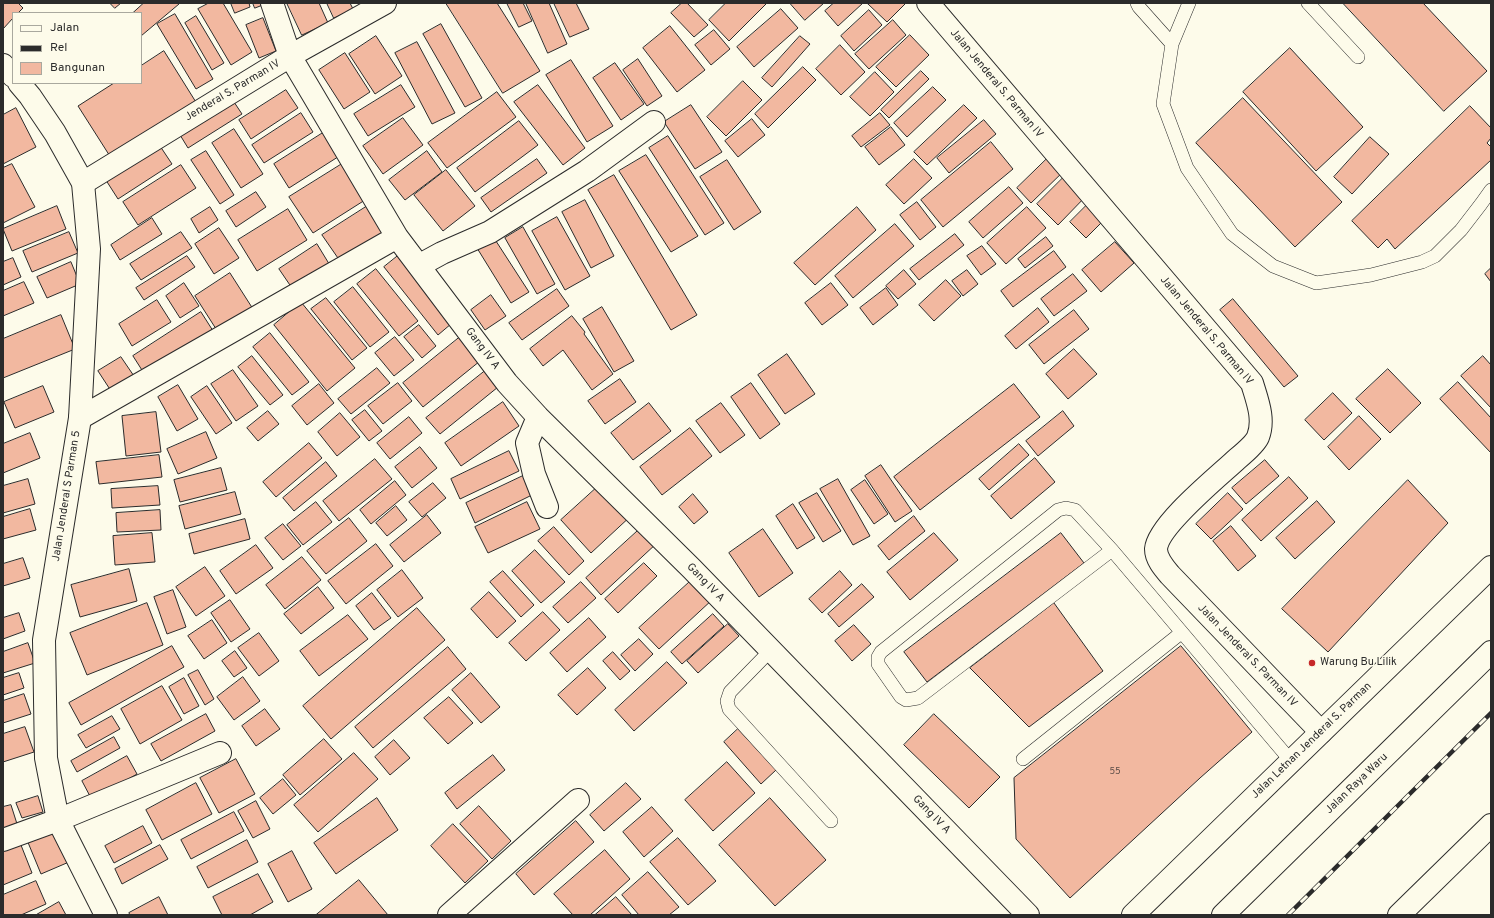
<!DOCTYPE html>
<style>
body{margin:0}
#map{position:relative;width:1494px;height:918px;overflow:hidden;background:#fdfbea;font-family:Overpass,sans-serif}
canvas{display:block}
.frame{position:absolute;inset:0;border:4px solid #2b2b2b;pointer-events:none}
.legend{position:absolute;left:12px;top:12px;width:130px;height:72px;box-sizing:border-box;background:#fdfbea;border:1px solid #a9a89e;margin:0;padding:5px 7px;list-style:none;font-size:12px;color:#2b2b2b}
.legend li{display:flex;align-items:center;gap:8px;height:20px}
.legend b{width:20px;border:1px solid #a9a89e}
</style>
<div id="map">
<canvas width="1494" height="918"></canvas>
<div class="frame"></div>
<ul class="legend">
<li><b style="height:5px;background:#fdfbea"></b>Jalan</li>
<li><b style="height:5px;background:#2b2b2b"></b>Rel</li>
<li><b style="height:11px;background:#f2b8a0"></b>Bangunan</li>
</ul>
</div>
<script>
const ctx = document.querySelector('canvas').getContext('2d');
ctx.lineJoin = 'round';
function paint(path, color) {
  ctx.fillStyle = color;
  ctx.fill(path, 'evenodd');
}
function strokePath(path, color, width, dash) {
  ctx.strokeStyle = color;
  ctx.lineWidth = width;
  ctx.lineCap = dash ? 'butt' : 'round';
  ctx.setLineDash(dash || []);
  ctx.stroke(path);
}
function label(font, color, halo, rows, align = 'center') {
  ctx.font = font + ' Overpass,sans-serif';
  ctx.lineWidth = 3;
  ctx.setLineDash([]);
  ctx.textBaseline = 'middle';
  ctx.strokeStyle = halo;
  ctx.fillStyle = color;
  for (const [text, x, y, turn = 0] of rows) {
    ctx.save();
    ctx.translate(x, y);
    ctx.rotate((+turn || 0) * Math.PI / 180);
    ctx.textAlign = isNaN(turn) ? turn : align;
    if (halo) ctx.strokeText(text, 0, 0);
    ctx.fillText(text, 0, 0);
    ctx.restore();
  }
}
const building = new Path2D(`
 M 3,3 L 18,3 L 23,8 L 18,13 L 13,13 L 13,18 L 3,29 Z
 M 110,3 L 121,3 L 115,8 Z
 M 144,3 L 178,3 L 179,4 L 141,36 L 141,13 L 133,13 Z
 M 209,3 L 223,3 L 252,52 L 231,65 L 198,9 Z
 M 231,3 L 249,3 L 250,7 L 235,13 Z
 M 253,3 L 268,3 L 255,8 Z
 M 287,3 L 319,3 L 328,23 L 302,35 Z
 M 327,3 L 350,3 L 353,9 L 334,18 Z
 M 446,3 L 497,3 L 540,71 L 503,93 Z
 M 507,3 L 523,3 L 532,21 L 519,27 Z
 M 526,3 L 549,3 L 567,44 L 548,53 Z
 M 554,3 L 576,3 L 589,29 L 570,37 Z
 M 682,3 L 687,3 L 708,25 L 694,37 L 671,13 Z
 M 726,3 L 767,3 L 729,41 L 709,20 Z
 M 790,3 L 824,3 L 805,20 Z
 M 834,3 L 863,3 L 838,26 L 825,11 Z
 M 869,3 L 906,3 L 887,22 L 868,4 Z
 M 1343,3 L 1423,3 L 1487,71 L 1444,111 Z
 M 781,9 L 798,28 L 754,67 L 737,47 Z
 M 869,10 L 882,25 L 854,51 L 841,36 Z
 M 175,14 L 213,79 L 196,89 L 157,24 Z
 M 196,16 L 224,63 L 212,70 L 185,23 Z
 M 263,18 L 276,51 L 259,58 L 246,25 Z
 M 893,20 L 906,35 L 869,69 L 855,54 Z
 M 441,24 L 482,98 L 465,107 L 423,34 Z
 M 670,26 L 705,70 L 677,92 L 643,48 Z
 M 714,30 L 730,49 L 711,65 L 695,45 Z
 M 910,35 L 929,55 L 896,87 L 876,67 Z
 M 376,36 L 402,76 L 375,94 L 349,54 Z
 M 800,36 L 810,44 L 772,87 L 762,78 Z
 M 417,42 L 455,113 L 432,124 L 395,53 Z
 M 840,45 L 865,72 L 841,95 L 816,69 Z
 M 1290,48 L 1363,127 L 1316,171 L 1243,92 Z
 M 164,51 L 199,107 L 113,161 L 78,106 L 114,83 L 141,83 L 141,66 Z
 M 345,53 L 370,92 L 344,109 L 319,70 Z
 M 638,59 L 662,96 L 647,106 L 623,70 Z
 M 571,60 L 613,126 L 587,142 L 546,75 Z
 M 615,63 L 644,104 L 621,120 L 593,78 Z
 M 803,67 L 816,80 L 768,128 L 755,114 Z
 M 921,71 L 929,79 L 889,118 L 881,110 Z
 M 875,72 L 894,92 L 870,116 L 850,97 Z
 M 743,81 L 762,100 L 726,136 L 707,117 Z
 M 401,85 L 415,107 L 368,136 L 354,114 Z
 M 538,85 L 585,148 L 563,165 L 514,102 Z
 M 933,87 L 946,100 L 907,137 L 894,123 Z
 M 286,90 L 298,108 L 251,139 L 239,120 Z
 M 497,92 L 516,117 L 447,168 L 428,143 Z
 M 230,96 L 242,114 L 188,148 L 177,130 Z
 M 1243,98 L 1342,202 L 1295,247 L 1196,143 Z
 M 691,105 L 722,152 L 695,169 L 664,122 Z
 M 964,105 L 977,118 L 927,165 L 914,152 Z
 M 1470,106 L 1491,128 L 1491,138 L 1487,143 L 1491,147 L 1491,160 L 1395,249 L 1387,239 L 1378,248 L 1352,221 Z
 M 16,108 L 36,147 L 3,164 L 3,115 Z
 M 301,113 L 313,132 L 264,163 L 252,145 Z
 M 880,113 L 890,125 L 861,147 L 852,136 Z
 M 403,118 L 423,145 L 383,174 L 363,146 Z
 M 752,119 L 765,135 L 738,157 L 725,141 Z
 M 984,120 L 996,134 L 949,173 L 937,158 Z
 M 519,121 L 538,145 L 475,192 L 457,168 Z
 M 891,127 L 905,145 L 879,165 L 865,147 Z
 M 234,129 L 263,174 L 241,188 L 212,143 Z
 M 326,131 L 341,155 L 289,188 L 274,164 Z
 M 668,136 L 724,223 L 705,235 L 649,148 Z
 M 1370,137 L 1389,154 L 1352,194 L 1334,177 Z
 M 156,140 L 172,164 L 118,199 L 102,174 Z
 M 991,142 L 1013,169 L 943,227 L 921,200 Z
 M 206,151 L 234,195 L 220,204 L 191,160 Z
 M 427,151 L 442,172 L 405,200 L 389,180 Z
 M 1053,153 L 1067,168 L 1031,203 L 1017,188 Z
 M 646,155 L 698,236 L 671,252 L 619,171 Z
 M 537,159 L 547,173 L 491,212 L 481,198 Z
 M 914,159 L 932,178 L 904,204 L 886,185 Z
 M 727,160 L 761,212 L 734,230 L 700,177 Z
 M 12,164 L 35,207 L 3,223 L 3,168 Z
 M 342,164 L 365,200 L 313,233 L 289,197 Z
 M 181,165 L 196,188 L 138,225 L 123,202 Z
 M 446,170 L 475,206 L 443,231 L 414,195 Z
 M 1068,173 L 1089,193 L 1058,225 L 1037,204 Z
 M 614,175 L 697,315 L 671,330 L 588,190 Z
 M 1009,187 L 1023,203 L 983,238 L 969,222 Z
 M 256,192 L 266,207 L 236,227 L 226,211 Z
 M 585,200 L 614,256 L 591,268 L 562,212 Z
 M 1091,201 L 1107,217 L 1086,238 L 1070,222 Z
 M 917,202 L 936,227 L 920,240 L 900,215 Z
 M 369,205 L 386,232 L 340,261 L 322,235 Z
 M 57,206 L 66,229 L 12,251 L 3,229 Z
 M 210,207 L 218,220 L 199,233 L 191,219 Z
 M 857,207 L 876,230 L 815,285 L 794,263 Z
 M 1027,207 L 1046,228 L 1006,264 L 987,243 Z
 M 288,209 L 307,240 L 257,271 L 238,240 Z
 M 557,217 L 590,276 L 565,290 L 532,231 Z
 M 152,218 L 162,234 L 120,260 L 111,245 Z
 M 895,224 L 914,246 L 853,298 L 835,276 Z
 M 523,227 L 555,284 L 537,294 L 505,238 Z
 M 219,228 L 239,258 L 214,274 L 195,244 Z
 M 69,232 L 78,253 L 32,272 L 23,251 Z
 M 181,232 L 192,248 L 141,280 L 130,264 Z
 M 955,234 L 964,245 L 919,280 L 910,269 Z
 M 1046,237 L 1053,246 L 1025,268 L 1018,259 Z
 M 494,238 L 529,292 L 511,303 L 477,248 Z
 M 1115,242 L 1134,263 L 1101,292 L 1082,270 Z
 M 317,244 L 331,267 L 294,291 L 279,269 Z
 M 982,246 L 996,264 L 981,275 L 967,256 Z
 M 404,251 L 458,318 L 438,335 L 384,267 Z
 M 1054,251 L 1066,267 L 1013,307 L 1001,291 Z
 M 187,256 L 195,267 L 144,300 L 136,288 Z
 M 13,258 L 21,277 L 3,285 L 3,262 Z
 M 71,262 L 80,284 L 47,298 L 37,277 Z
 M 1491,268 L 1491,282 L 1485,274 Z
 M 376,269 L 418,321 L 399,336 L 357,284 Z
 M 904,270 L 916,284 L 898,299 L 886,286 Z
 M 967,270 L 978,284 L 963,296 L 952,281 Z
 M 230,273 L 253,309 L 218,332 L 195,296 Z
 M 1073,274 L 1087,291 L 1054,316 L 1041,299 Z
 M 946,280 L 961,296 L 934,321 L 919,305 Z
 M 24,282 L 34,303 L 3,316 L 3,291 Z
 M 184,283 L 199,306 L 180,318 L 166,296 Z
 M 831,283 L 848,305 L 822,325 L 805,303 Z
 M 353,287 L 389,332 L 370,347 L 334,302 Z
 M 886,288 L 898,305 L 873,325 L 860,308 Z
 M 557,289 L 569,306 L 522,340 L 509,323 Z
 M 491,295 L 506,316 L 485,330 L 471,310 Z
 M 326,298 L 367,348 L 352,360 L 311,309 Z
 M 1233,299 L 1298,376 L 1284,387 L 1220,310 Z
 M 157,300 L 171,322 L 132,346 L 119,324 Z
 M 301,302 L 355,368 L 327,391 L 274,325 Z
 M 602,307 L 634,361 L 614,372 L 583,319 Z
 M 1038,308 L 1049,322 L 1016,349 L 1005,336 Z
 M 1074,310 L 1089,329 L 1044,364 L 1029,345 Z
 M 201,312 L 215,334 L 147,378 L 133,356 Z
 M 61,315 L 75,349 L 3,378 L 3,339 Z
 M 572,316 L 585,332 L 584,334 L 613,374 L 592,390 L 563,350 L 543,366 L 530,349 Z
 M 419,325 L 436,346 L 422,358 L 404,337 Z
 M 270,333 L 309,382 L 292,395 L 253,347 Z
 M 465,333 L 485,357 L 423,407 L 403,383 Z
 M 395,337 L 414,360 L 394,376 L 375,353 Z
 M 1074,349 L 1097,374 L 1068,399 L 1046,374 Z
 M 787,354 L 815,394 L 785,414 L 758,375 Z
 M 252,356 L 283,395 L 270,405 L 238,367 Z
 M 1483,356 L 1491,365 L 1491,408 L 1461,376 Z
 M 121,357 L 136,379 L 113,394 L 98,371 Z
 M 490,367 L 503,383 L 440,434 L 426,418 Z
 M 377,368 L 390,383 L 351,414 L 338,399 Z
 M 1388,369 L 1421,403 L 1390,433 L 1356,399 Z
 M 233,370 L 258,406 L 236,421 L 211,384 Z
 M 620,379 L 636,402 L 605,424 L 588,401 Z
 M 1458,382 L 1491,418 L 1491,453 L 1440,399 Z
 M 398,383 L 412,401 L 383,424 L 368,406 Z
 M 751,383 L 780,424 L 760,439 L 731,397 Z
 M 319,384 L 334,403 L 307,425 L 292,406 Z
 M 1014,384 L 1040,417 L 920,510 L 894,477 Z
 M 178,385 L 198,419 L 177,431 L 158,397 Z
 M 43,386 L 54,412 L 15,428 L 4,402 Z
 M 207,386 L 232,423 L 216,434 L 191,397 Z
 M 1333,393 L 1352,413 L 1324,440 L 1305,420 Z
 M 503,402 L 519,426 L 461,466 L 445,443 Z
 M 649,403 L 671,431 L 633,460 L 611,433 Z
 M 721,403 L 745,435 L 720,453 L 696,421 Z
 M 365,410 L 382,431 L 369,441 L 352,420 Z
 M 268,411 L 279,424 L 258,441 L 247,428 Z
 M 1063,411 L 1074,426 L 1038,456 L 1026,441 Z
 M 156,412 L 161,452 L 126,456 L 122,416 Z
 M 340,413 L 360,437 L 337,456 L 318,432 Z
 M 1359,416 L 1381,439 L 1349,470 L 1328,447 Z
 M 409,417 L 422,433 L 390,459 L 377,443 Z
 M 690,428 L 712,456 L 662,495 L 640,467 Z
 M 206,432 L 217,458 L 178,474 L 167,449 Z
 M 30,433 L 40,458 L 3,473 L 3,444 Z
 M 309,443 L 322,458 L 276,497 L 263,482 Z
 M 1019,444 L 1029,455 L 989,490 L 979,479 Z
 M 420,447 L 437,468 L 412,488 L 395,467 Z
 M 509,451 L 519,471 L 460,499 L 451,479 Z
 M 159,455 L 162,477 L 99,484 L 96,462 Z
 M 1035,458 L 1055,482 L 1011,519 L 991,496 Z
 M 375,459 L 392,479 L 339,521 L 323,501 Z
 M 1265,460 L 1279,476 L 1246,504 L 1232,488 Z
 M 326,462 L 337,476 L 294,511 L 283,498 Z
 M 881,465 L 912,511 L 895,522 L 865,476 Z
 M 221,468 L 227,490 L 180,502 L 174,480 Z
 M 525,475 L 534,494 L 475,523 L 466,503 Z
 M 1289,477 L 1308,498 L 1261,541 L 1242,520 Z
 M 28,479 L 35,504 L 3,513 L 3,486 Z
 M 838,479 L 870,536 L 853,545 L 820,489 Z
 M 865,480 L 888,514 L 874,524 L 851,490 Z
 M 1408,480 L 1448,523 L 1328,652 L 1282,609 Z
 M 395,481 L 406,495 L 371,524 L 360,510 Z
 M 603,482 L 633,514 L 591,553 L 561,520 Z
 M 433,483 L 446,498 L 422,517 L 409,502 Z
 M 158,486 L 160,505 L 112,508 L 111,489 Z
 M 235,492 L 241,514 L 185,529 L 179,506 Z
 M 817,493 L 841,531 L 823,542 L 799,503 Z
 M 1228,493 L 1243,509 L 1211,539 L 1196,524 Z
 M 693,494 L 708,512 L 694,524 L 679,507 Z
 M 1317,501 L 1335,522 L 1295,559 L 1276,538 Z
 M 316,502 L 332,522 L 303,545 L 287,525 Z
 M 527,502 L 540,529 L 488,553 L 475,527 Z
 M 793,504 L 815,538 L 797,549 L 776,516 Z
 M 396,506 L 407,520 L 387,536 L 376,523 Z
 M 30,509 L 36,530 L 3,539 L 3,517 Z
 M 160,510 L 161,530 L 117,532 L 116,513 Z
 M 427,515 L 441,533 L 404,562 L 390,545 Z
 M 914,516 L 925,531 L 889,560 L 878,546 Z
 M 349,518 L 367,541 L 326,574 L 307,551 Z
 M 245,519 L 250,539 L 194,554 L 189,534 Z
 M 283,524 L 301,546 L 283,560 L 265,538 Z
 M 1231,526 L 1256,556 L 1238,571 L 1213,541 Z
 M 554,527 L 584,561 L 569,575 L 538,541 Z
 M 642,527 L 657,543 L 601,595 L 586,578 Z
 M 763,529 L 793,573 L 759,597 L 729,553 Z
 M 152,533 L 155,562 L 115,565 L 113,536 Z
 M 934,533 L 958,560 L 910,600 L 887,572 Z
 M 1061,533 L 1084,563 L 927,682 L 904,652 Z
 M 376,544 L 393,566 L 346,604 L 328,581 Z
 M 256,545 L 273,568 L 236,594 L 220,571 Z
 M 535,550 L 565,582 L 541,603 L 512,571 Z
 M 302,557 L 321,580 L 285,609 L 266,585 Z
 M 23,558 L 30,578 L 3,586 L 3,564 Z
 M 644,563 L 657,576 L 618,613 L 605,599 Z
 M 205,567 L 225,596 L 196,616 L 176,587 Z
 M 129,569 L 137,601 L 80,617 L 71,585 Z
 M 402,570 L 423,598 L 398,617 L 377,590 Z
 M 503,571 L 534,605 L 521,617 L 490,582 Z
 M 840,571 L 852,585 L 822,613 L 809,599 Z
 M 694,578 L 713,599 L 659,649 L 639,628 Z
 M 581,582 L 596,598 L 568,623 L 553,607 Z
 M 862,584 L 874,597 L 839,627 L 828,614 Z
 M 318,587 L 334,608 L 301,634 L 284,614 Z
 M 173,590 L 186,627 L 167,634 L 154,597 Z
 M 489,592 L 516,621 L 497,638 L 471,609 Z
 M 372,593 L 391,618 L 374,630 L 356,606 Z
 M 230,600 L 250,629 L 231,642 L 211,613 Z
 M 147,603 L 163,645 L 87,675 L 70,633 Z
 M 1054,603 L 1103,671 L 1029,727 L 970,668 Z
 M 417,608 L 445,640 L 331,739 L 303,706 Z
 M 543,612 L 560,630 L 526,661 L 509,643 Z
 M 19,613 L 25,631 L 3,639 L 3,618 Z
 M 713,614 L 724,626 L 682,664 L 671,652 Z
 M 348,615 L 368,639 L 319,676 L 300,651 Z
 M 589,618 L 606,637 L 567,672 L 550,653 Z
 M 212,620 L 227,643 L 204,659 L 188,636 Z
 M 728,624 L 739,636 L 698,673 L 687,661 Z
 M 854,625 L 871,644 L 852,661 L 835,641 Z
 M 259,633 L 279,661 L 259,676 L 238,648 Z
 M 639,639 L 653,654 L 635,671 L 621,655 Z
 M 28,643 L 35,663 L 3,673 L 3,652 Z
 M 172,646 L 184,667 L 81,725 L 69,703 Z
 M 1181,646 L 1252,732 L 1200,778 L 1070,898 L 1016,839 L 1014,778 Z
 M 448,647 L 466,669 L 373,748 L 355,727 Z
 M 235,651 L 247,668 L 234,677 L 222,661 Z
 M 613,652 L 630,671 L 620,680 L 603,661 Z
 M 667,662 L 687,683 L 634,731 L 615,710 Z
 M 588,668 L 606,688 L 577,715 L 558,695 Z
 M 198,670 L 214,699 L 205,705 L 188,675 Z
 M 19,673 L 24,688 L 3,695 L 3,678 Z
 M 471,673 L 500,707 L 481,723 L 452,690 Z
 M 243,677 L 260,701 L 234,720 L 217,697 Z
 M 184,678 L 199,706 L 184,714 L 169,687 Z
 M 162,686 L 182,720 L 140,744 L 121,709 Z
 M 24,694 L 31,714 L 3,723 L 3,701 Z
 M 449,697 L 473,723 L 448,744 L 424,718 Z
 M 265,709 L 280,729 L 256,746 L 242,726 Z
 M 206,714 L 215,731 L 161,761 L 151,744 Z
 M 934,714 L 1000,777 L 969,808 L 904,745 Z
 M 112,716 L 120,729 L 86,748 L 78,735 Z
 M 25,727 L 34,752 L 3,762 L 3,734 Z
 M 738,729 L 776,770 L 761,784 L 724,742 Z
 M 114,737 L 120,748 L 77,772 L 71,761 Z
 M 324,739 L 342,759 L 300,795 L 283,775 Z
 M 394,740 L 410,758 L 390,775 L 375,757 Z
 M 354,753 L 378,779 L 318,832 L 294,805 Z
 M 493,755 L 505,770 L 457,809 L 445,793 Z
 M 127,756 L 137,774 L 92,800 L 82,781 Z
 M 236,759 L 255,794 L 219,813 L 200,778 Z
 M 727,762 L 755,793 L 713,831 L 685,800 Z
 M 283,779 L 296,795 L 273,814 L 260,798 Z
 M 196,783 L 212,814 L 162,840 L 146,810 Z
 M 626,783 L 641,799 L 604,831 L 590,815 Z
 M 38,796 L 43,812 L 22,818 L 16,803 Z
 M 377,798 L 398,830 L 336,874 L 314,843 Z
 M 770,798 L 826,860 L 775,906 L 719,845 Z
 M 256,801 L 270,829 L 253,838 L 238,811 Z
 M 11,805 L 18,827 L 3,832 L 3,807 Z
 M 479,806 L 511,841 L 492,859 L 460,824 Z
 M 652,807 L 673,831 L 644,857 L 623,832 Z
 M 234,812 L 244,831 L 191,859 L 181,840 Z
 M 576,821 L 594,842 L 534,895 L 516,874 Z
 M 453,824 L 488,861 L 465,883 L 431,846 Z
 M 143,826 L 152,843 L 114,863 L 105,846 Z
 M 55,828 L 69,862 L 41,874 L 27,840 Z
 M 678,838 L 716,881 L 688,905 L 650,862 Z
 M 19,840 L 32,873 L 3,885 L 3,847 Z
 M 247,840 L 258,862 L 208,888 L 197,867 Z
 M 160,845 L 168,859 L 122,884 L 115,869 Z
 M 605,850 L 630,879 L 590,915 L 573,915 L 554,894 Z
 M 292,851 L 312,889 L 288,902 L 268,864 Z
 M 648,872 L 679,907 L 669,915 L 639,915 L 622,895 Z
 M 258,874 L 273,902 L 250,915 L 222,915 L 213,897 Z
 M 359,880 L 388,915 L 316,915 Z
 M 36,881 L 46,904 L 21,915 L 3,915 L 3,895 Z
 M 159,897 L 168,915 L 130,915 L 129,913 Z
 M 616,897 L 632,915 L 595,915 Z
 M 59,902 L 66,915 L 36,915 Z`);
paint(building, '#f2b8a0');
strokePath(building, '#2b2b2b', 1);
const service = new Path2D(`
 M 1137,3 L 1139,7 L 1172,44
 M 1189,3 L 1172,44 L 1163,104 L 1187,168 L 1232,234 L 1273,266 L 1316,283 L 1371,275 L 1422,262 L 1435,256 L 1461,230 L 1481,204 L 1491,190
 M 1308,3 L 1358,57
 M 1112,550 L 1075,510 L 1066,508 L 1058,510 L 881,652 L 878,657 L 878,664 L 901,697 L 906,700 L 918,698 L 1112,550 L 1291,761
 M 771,650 L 730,692 L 727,701 L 729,709 L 831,821
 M 1023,759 L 1181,633`);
const minor = new Path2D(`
 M 272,3 L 290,56 L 397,237 L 507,383 L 538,417 L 692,569 L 1028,915
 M 928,3 L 1252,383 C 1257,400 1265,419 1258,437 C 1255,444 1243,454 1237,459 C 1219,476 1158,525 1156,549 C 1156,559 1164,568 1170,575 L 1321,732
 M 83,183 L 290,56 L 385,3
 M 420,265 L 442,253 L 490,232 L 587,171 L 654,122
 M 538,417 L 527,443 L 534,474 L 547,507
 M 80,418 L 397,237
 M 3,840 L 58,820 L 220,753
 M 449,915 L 578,800
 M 1399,915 L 1491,825`);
const tertiary = new Path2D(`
 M 3,65 L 13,76
 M 19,83 L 30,96 L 55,133 L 83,183 L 89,249 L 80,418 L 44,640 L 46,758 L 58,820 L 106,915`);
const trunk = new Path2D(`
 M 1133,915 L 1491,567
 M 1223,915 L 1491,652`);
strokePath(service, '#2b2b2b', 14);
strokePath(minor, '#2b2b2b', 24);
strokePath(tertiary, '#2b2b2b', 24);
strokePath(trunk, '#2b2b2b', 24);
strokePath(service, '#fdfbea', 13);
strokePath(minor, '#fdfbea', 22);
strokePath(tertiary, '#fdfbea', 22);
strokePath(trunk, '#fdfbea', 22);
const rail = new Path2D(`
 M 1288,915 L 1491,713`);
strokePath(rail, '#2b2b2b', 4.5);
strokePath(rail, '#fdfbea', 3, [9]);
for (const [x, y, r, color] of [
 [1312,663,4,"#c62828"]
]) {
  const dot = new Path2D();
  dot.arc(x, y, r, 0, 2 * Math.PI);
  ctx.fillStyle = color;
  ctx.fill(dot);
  strokePath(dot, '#fdfbea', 1.5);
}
label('9px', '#5d4e48', null, [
 ["55",1115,772]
]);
label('11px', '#2b2b2b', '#fdfbea', [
 ["Jalan Jenderal S. Parman IV",996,84,50],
 ["Jenderal S. Parman IV",233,91,-31],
 ["Jalan Jenderal S. Parman IV",1206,331,50],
 ["Gang IV A",482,349,53],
 ["Jalan Jenderal S Parman 5",67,496,-81],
 ["Gang IV A",705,583,46],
 ["Jalan Jenderal S. Parman IV",1247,656,46],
 ["Jalan Letnan Jenderal S. Parman",1312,741,-44],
 ["Jalan Raya Waru",1357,784,-44],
 ["Gang IV A",931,815,46]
]);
label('11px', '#2b2b2b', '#fdfbea', [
 ["Warung Bu Lilik",1320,663]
], 'left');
</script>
